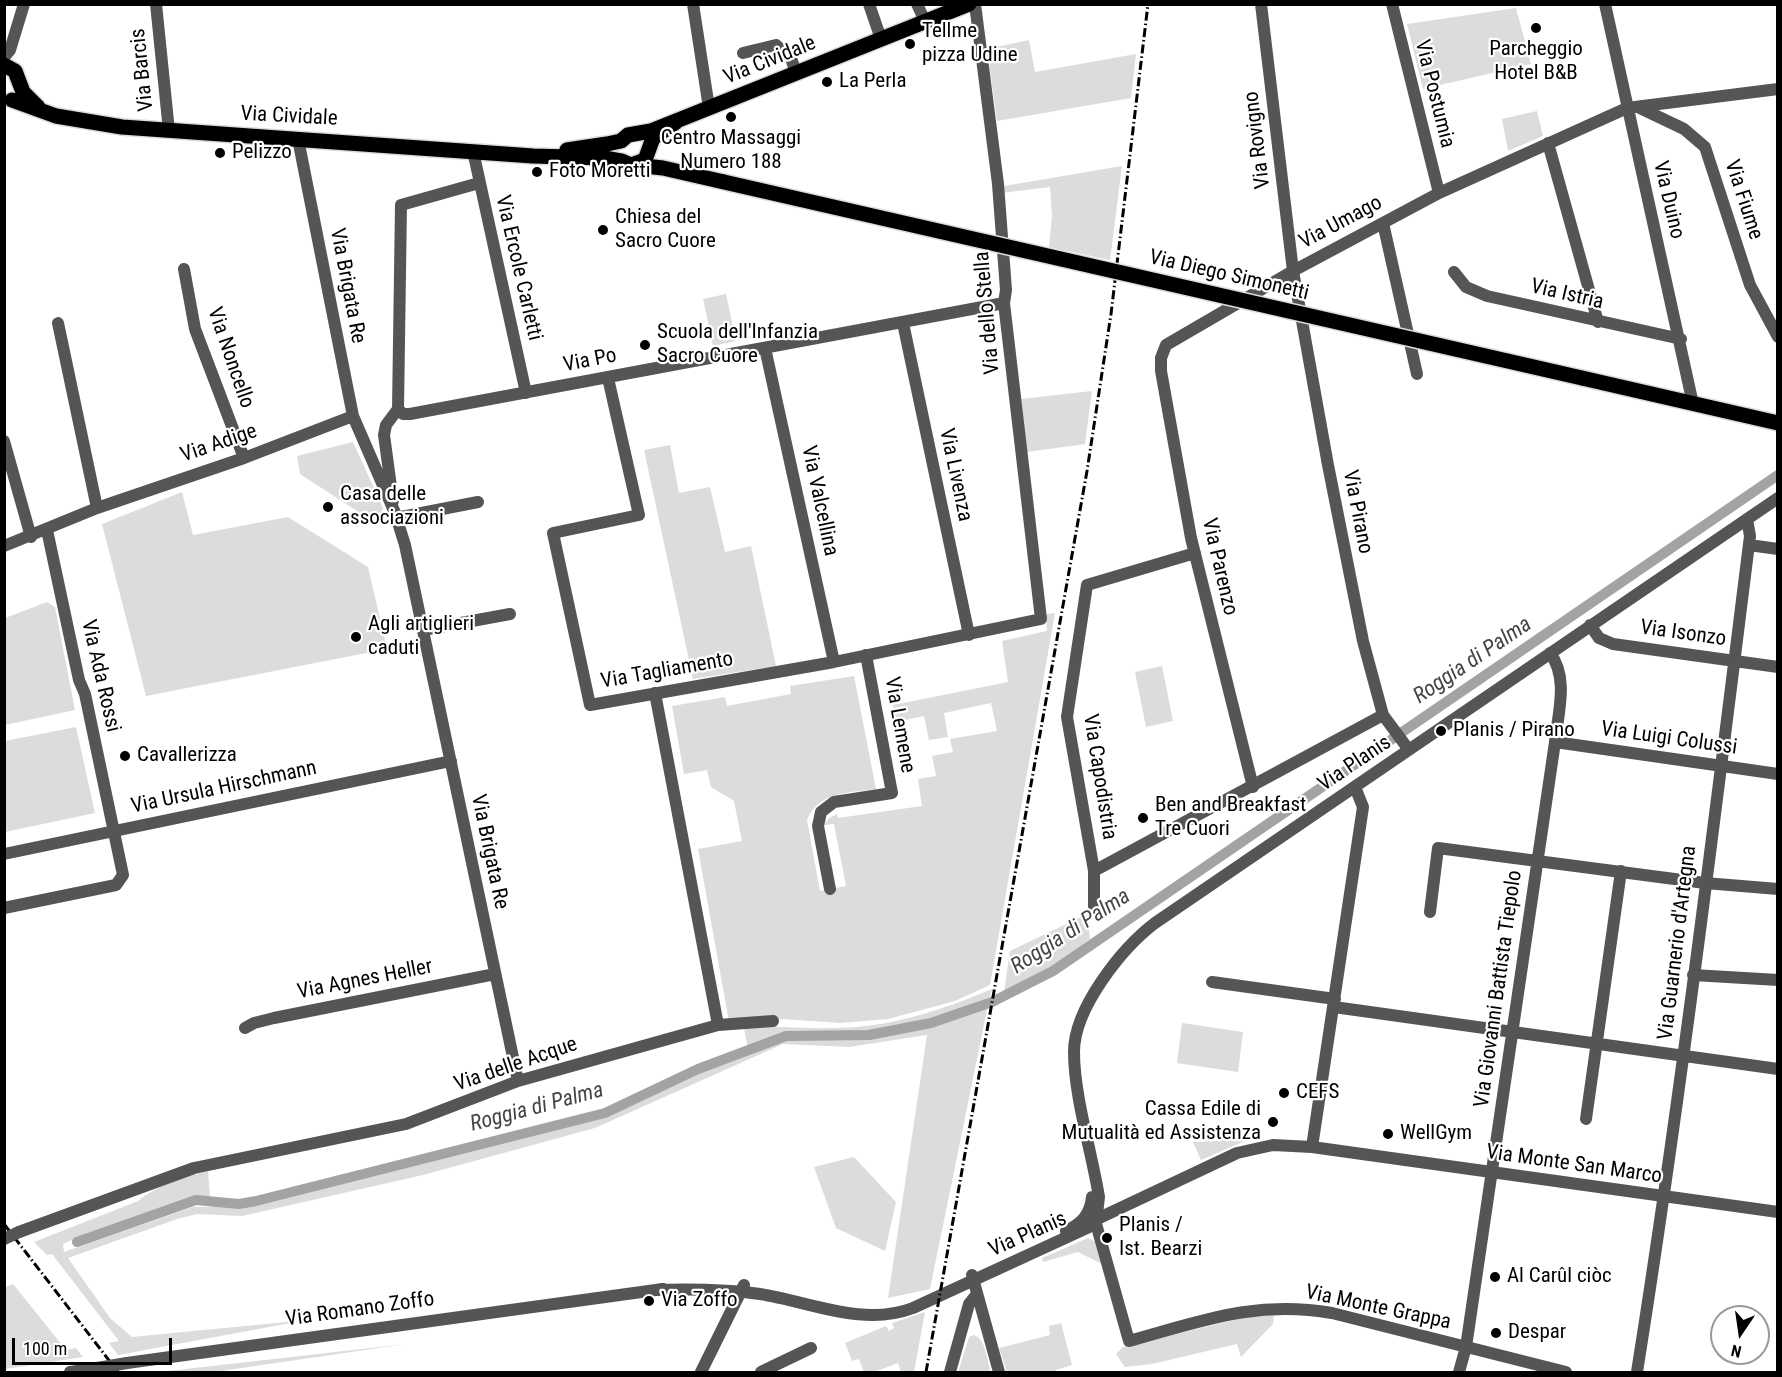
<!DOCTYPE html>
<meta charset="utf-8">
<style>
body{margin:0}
#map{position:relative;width:1782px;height:1377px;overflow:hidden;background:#fff;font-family:"Roboto Condensed",sans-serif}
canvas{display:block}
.frame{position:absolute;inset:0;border:6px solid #000;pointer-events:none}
.north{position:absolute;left:1710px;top:1305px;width:60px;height:60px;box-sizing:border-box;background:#fff;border:2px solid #999;border-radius:50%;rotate:193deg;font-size:16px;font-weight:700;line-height:24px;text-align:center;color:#000}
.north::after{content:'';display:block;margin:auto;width:21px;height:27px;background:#000;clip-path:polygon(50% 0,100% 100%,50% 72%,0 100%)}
.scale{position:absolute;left:12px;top:1338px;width:160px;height:27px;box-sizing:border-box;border:3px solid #000;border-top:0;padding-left:8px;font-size:18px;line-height:21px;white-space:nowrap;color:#000;-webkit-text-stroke:4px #fff;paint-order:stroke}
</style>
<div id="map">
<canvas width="1782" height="1377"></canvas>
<div class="frame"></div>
<div class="north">N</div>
<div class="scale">100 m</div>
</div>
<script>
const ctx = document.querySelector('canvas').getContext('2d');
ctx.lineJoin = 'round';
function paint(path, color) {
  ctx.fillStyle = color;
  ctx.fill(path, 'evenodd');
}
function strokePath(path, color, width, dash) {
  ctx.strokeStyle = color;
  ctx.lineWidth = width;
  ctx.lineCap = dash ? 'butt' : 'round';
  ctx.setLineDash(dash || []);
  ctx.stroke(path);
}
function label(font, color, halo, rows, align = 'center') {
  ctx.font = font + ' "Roboto Condensed",sans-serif';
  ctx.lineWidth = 4.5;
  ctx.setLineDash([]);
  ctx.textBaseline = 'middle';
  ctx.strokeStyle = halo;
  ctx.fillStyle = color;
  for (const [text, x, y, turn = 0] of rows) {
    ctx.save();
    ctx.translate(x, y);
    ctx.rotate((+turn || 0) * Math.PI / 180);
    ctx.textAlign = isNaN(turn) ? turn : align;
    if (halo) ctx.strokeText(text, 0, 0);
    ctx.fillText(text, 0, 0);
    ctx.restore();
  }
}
paint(new Path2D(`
 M 1516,8 L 1531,64 L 1423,89 L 1407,24 Z
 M 1029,40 L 1035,72 L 1136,54 L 1131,98 L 997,121 L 987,49 Z
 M 1537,111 L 1543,136 L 1508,151 L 1502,119 Z
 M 1122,166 L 1110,260 L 1049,247 L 1052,216 L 1050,187 L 1002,193 L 1004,186 Z
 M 726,294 L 736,341 L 713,346 L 703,299 Z
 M 1092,391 L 1085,444 L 1027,452 L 1021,399 Z
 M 353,442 L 383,508 L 377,524 L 300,474 L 297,456 Z
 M 670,445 L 679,493 L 710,487 L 725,552 L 751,546 L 776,666 L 693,679 L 644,450 Z
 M 182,492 L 193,535 L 288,517 L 368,567 L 387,649 L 146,696 L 102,524 Z
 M 47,602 L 55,607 L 75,710 L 5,725 L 5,618 Z
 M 1055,613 L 990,985 L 955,1001 L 888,1019 L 840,1023 L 783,1019 L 729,1022 L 698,849 L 742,841 L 734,801 L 711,787 L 707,770 L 684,774 L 672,706 L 725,697 L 727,706 L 791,694 L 790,686 L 854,676 L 876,789 C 849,793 819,791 807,820 L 820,891 L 846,886 L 834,824 L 824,825 L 829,818 L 837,814 L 838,818 L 922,806 L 918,779 L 936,776 L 932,756 L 953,752 L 950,739 L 997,731 L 991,703 L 944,713 L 948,737 L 929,740 L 924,716 L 896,722 L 893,705 L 1008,682 L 1002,641 L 1047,631 L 1046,614 Z
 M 1162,666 L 1173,721 L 1146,727 L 1135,672 Z
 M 76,727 L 95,813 L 5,832 L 5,741 Z
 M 1087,914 L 1090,939 L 1051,968 L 1004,992 L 1010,951 Z
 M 992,989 L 990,997 L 934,1019 L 902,1027 L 856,1032 L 785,1033 L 748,1049 L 744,1028 C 774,1025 802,1029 832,1028 C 889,1028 939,1011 992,989 Z
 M 988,1005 L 930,1289 L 888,1298 L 927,1035 L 849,1047 L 783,1044 L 595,1128 L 423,1175 L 242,1216 L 197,1214 L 177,1219 L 68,1258 L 110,1318 L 132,1337 L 307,1320 L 118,1355 L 109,1343 L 119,1341 L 52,1254 L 47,1255 L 34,1242 L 138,1201 C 158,1185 183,1177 208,1171 L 210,1197 L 194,1196 L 76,1238 L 63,1244 L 64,1252 L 193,1207 L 255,1206 L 602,1117 L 668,1086 L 784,1039 L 869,1039 L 921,1029 Z
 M 1182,1023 L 1243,1032 L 1238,1072 L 1177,1063 Z
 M 1243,1132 L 1245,1141 L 1201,1160 L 1193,1142 L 1217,1141 Z
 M 854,1157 L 896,1202 L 885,1251 L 836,1228 L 814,1167 Z
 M 1088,1238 L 1096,1242 L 1102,1264 L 1078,1252 L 1043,1262 L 1042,1258 Z
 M 13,1284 L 66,1350 L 76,1348 L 83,1357 L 5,1369 L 5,1287 Z
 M 925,1312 L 914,1372 L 901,1372 L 898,1363 L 874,1372 L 864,1372 L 859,1359 L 852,1361 L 845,1343 L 886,1326 L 889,1331 L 894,1328 L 892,1323 Z
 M 1267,1312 L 1274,1314 L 1273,1324 L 1241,1357 L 1237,1344 L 1152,1364 L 1125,1367 L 1116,1354 L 1123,1347 Z
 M 1061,1323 L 1072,1365 L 1056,1370 L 1056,1372 L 1007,1372 L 999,1348 L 1050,1335 L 1049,1326 Z
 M 974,1335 C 987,1340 986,1360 991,1372 L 958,1372 L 969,1337 Z
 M 406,1344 L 214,1372 L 155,1372 L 159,1372 Z`), '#dcdcdc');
strokePath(new Path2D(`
 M 77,1242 L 196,1200 L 239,1204 L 256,1201 L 605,1113 L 698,1069 L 786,1036 L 869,1035 L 931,1023 L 992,1002 L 1053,971 L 1778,475`), '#a3a3a3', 10);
const major = new Path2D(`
 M 4,65 L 15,71 L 23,92 L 38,107
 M 12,100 L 56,116 L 122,127 L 533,156 L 606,158 L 622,161 L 631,165 L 645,160 L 653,138 L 676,122
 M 567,150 L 607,144 L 621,141 L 628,135 L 651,131 L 969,4
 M 636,165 L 663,168 L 724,182
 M 1582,378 L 1778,423`);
strokePath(major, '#dbdbdb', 18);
strokePath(new Path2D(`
 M 156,4 L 169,131
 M 693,4 L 709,108
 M 869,4 L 881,39
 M 917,4 L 925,21
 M 1261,4 L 1293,271 L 1328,465 L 1363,641 L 1383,715 L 1409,750
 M 1392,4 L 1439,193
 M 1605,4 L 1693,404
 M 743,53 L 776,45 L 791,58 L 796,73
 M 4,57 L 10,50 L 24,4
 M 1640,108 L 1684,129 L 1705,147 L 1750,285 L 1778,337
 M 298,139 L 353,416 L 395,513 L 405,545 L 518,1081
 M 1548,143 L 1598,322
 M 473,151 L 526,393
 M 1383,223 L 1417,374
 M 184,269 L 195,329 L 244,458
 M 1454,272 L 1466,287 L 1487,296 L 1681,339
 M 58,323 L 97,508
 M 903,323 L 969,635
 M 765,348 L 834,662
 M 608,378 L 639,515 L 553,533 L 590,705 L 834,662 L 1041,619 L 1004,303 L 1006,290 L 998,184 L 975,4
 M 398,409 L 403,414 L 410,414 L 1004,303
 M 398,409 L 401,205 L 479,183
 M 4,441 L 31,537
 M 393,501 L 384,435 L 386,425 L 398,409
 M 396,518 L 478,502
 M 1749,545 L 1778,549
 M 4,546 L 97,508 L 244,458 L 353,416
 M 1590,625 L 1599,638 L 1613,644 L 1778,667
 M 423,630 L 510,614
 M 1555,742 L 1778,774
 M 1253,787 L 1191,538 L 1161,371 L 1161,358 L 1166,345 L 1293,271 L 1439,193 L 1627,108 L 1778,89
 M 4,854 L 451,761
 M 1094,871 L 1383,715
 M 830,889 L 818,826 L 821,812 L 834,802 L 892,793 L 866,655
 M 1094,907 L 1094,871 L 1067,717 L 1087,585 L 1195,553
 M 4,908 L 116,885 L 123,875 L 85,694 L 79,680 L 47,530
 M 1430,912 L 1438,848 L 1705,883 L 1778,889
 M 1693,975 L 1778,980
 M 1212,982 L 1335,999
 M 1334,1007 L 1778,1069
 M 718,1025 L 773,1021
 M 245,1028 L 254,1023 L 274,1018 L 495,974
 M 1586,1119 L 1621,871
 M 1312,1147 L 1363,807 L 1355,787
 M 1095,1220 L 1237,1153 L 1273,1145 L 1312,1147 L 1778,1212
 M 1095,1220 L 1129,1341 C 1202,1321 1255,1300 1332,1313 L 1566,1372
 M 1066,1231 C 1082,1223 1090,1215 1092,1197
 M 19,1232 L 194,1168 L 406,1124 L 518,1081 L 718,1025 L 655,693
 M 972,1275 L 999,1372
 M 655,1290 C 690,1289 725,1289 760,1294 C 811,1302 863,1327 913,1308 L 1089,1227 L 1097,1214 L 1099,1197 C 1092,1153 1074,1096 1074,1052 C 1074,1008 1122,948 1155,923 L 1778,498
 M 127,1363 L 663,1289
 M 70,1372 L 85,1370
 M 701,1372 L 744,1285
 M 761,1372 L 811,1348
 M 950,1372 L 969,1304 L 977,1294
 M 1459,1372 L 1466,1347 L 1555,742 C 1558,713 1569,678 1550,653
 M 1637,1372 C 1681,1095 1715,815 1750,536 L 1747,519`), '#555', 12);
strokePath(major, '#000', 15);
strokePath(new Path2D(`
 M 4,1224 L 118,1372
 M 926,1372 L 1087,471 L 1111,314 L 1148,4`), '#000', 3, [9, 3, 1.5, 3]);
const majorBridge = new Path2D(`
 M 724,182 L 1582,378`);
strokePath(majorBridge, '#dbdbdb', 18, []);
strokePath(new Path2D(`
 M 4,1239 L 19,1232
 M 85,1370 L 127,1363`), '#555', 12);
strokePath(majorBridge, '#000', 15);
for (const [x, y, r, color] of [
 [1536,28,6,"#000"],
 [910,44,6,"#000"],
 [827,82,6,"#000"],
 [731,117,6,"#000"],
 [220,153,6,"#000"],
 [537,172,6,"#000"],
 [603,230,6,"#000"],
 [645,345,6,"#000"],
 [328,507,6,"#000"],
 [356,637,6,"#000"],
 [1441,731,6,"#000"],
 [125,756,6,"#000"],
 [1143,818,6,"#000"],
 [1284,1093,6,"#000"],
 [1273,1122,6,"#000"],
 [1388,1134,6,"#000"],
 [1107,1238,6,"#000"],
 [1495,1277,6,"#000"],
 [649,1301,6,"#000"],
 [1496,1333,6,"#000"]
]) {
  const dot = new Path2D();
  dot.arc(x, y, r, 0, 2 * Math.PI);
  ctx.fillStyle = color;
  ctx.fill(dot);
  strokePath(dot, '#fff', 2);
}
label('21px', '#000', '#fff', [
 ["Tellme",922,32],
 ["pizza Udine",922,56],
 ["Parcheggio",1536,50,"center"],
 ["Hotel B&B",1536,74,"center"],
 ["La Perla",839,82],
 ["Centro Massaggi",731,139,"center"],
 ["Numero 188",731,163,"center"],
 ["Pelizzo",232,153],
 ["Foto Moretti",549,172],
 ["Chiesa del",615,218],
 ["Sacro Cuore",615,242],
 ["Scuola dell'Infanzia",657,333],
 ["Sacro Cuore",657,357],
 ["Casa delle",340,495],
 ["associazioni",340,519],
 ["Agli artiglieri",368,625],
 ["caduti",368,649],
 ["Planis / Pirano",1453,731],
 ["Cavallerizza",137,756],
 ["Ben and Breakfast",1155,806],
 ["Tre Cuori",1155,830],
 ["CEFS",1296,1093],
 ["Cassa Edile di",1261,1110,"right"],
 ["Mutualità ed Assistenza",1261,1134,"right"],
 ["WellGym",1400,1134],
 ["Planis /",1119,1226],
 ["Ist. Bearzi",1119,1250],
 ["Al Carûl ciòc",1507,1277],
 ["Via Zoffo",661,1301],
 ["Despar",1508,1333]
], 'left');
label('21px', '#000', '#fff', [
 ["Via Cividale",770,61,-22],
 ["Via Barcis",143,70,-96],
 ["Via Postumia",1434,94,76],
 ["Via Cividale",289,117,3],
 ["Via Rovigno",1258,140,-97],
 ["Via Duino",1668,200,77],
 ["Via Fiume",1743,200,72],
 ["Via Umago",1341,223,-28],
 ["Via Ercole Carletti",518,268,77],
 ["Via Diego Simonetti",1229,276,13],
 ["Via Brigata Re",347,286,79],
 ["Via Istria",1567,295,13],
 ["Via dello Stella",988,313,-95],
 ["Via Noncello",230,358,71],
 ["Via Po",590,361,-11],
 ["Via Adige",219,444,-19],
 ["Via Livenza",955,475,78],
 ["Via Valcellina",819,501,78],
 ["Via Pirano",1357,512,79],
 ["Via Parenzo",1219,567,77],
 ["Via Isonzo",1683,634,8],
 ["Via Tagliamento",667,671,-10],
 ["Via Ada Rossi",100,676,77],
 ["Via Lemene",899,725,80],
 ["Via Luigi Colussi",1669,739,8],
 ["Via Planis",1355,764,-34],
 ["Via Capodistria",1099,777,81],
 ["Via Ursula Hirschmann",224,788,-12],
 ["Via Brigata Re",489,852,78],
 ["Via Guarnerio d'Artegna",1678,943,-83],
 ["Via Agnes Heller",365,980,-11],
 ["Via Giovanni Battista Tiepolo",1499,989,-82],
 ["Via delle Acque",516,1065,-19],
 ["Via Monte San Marco",1574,1165,8],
 ["Via Planis",1028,1235,-24],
 ["Via Monte Grappa",1378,1308,12],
 ["Via Romano Zoffo",360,1310,-8]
]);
label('italic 22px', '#444', '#fff', [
 ["Roggia di Palma",1473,661,-34],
 ["Roggia di Palma",1071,932,-33],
 ["Roggia di Palma",537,1108,-15]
]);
</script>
